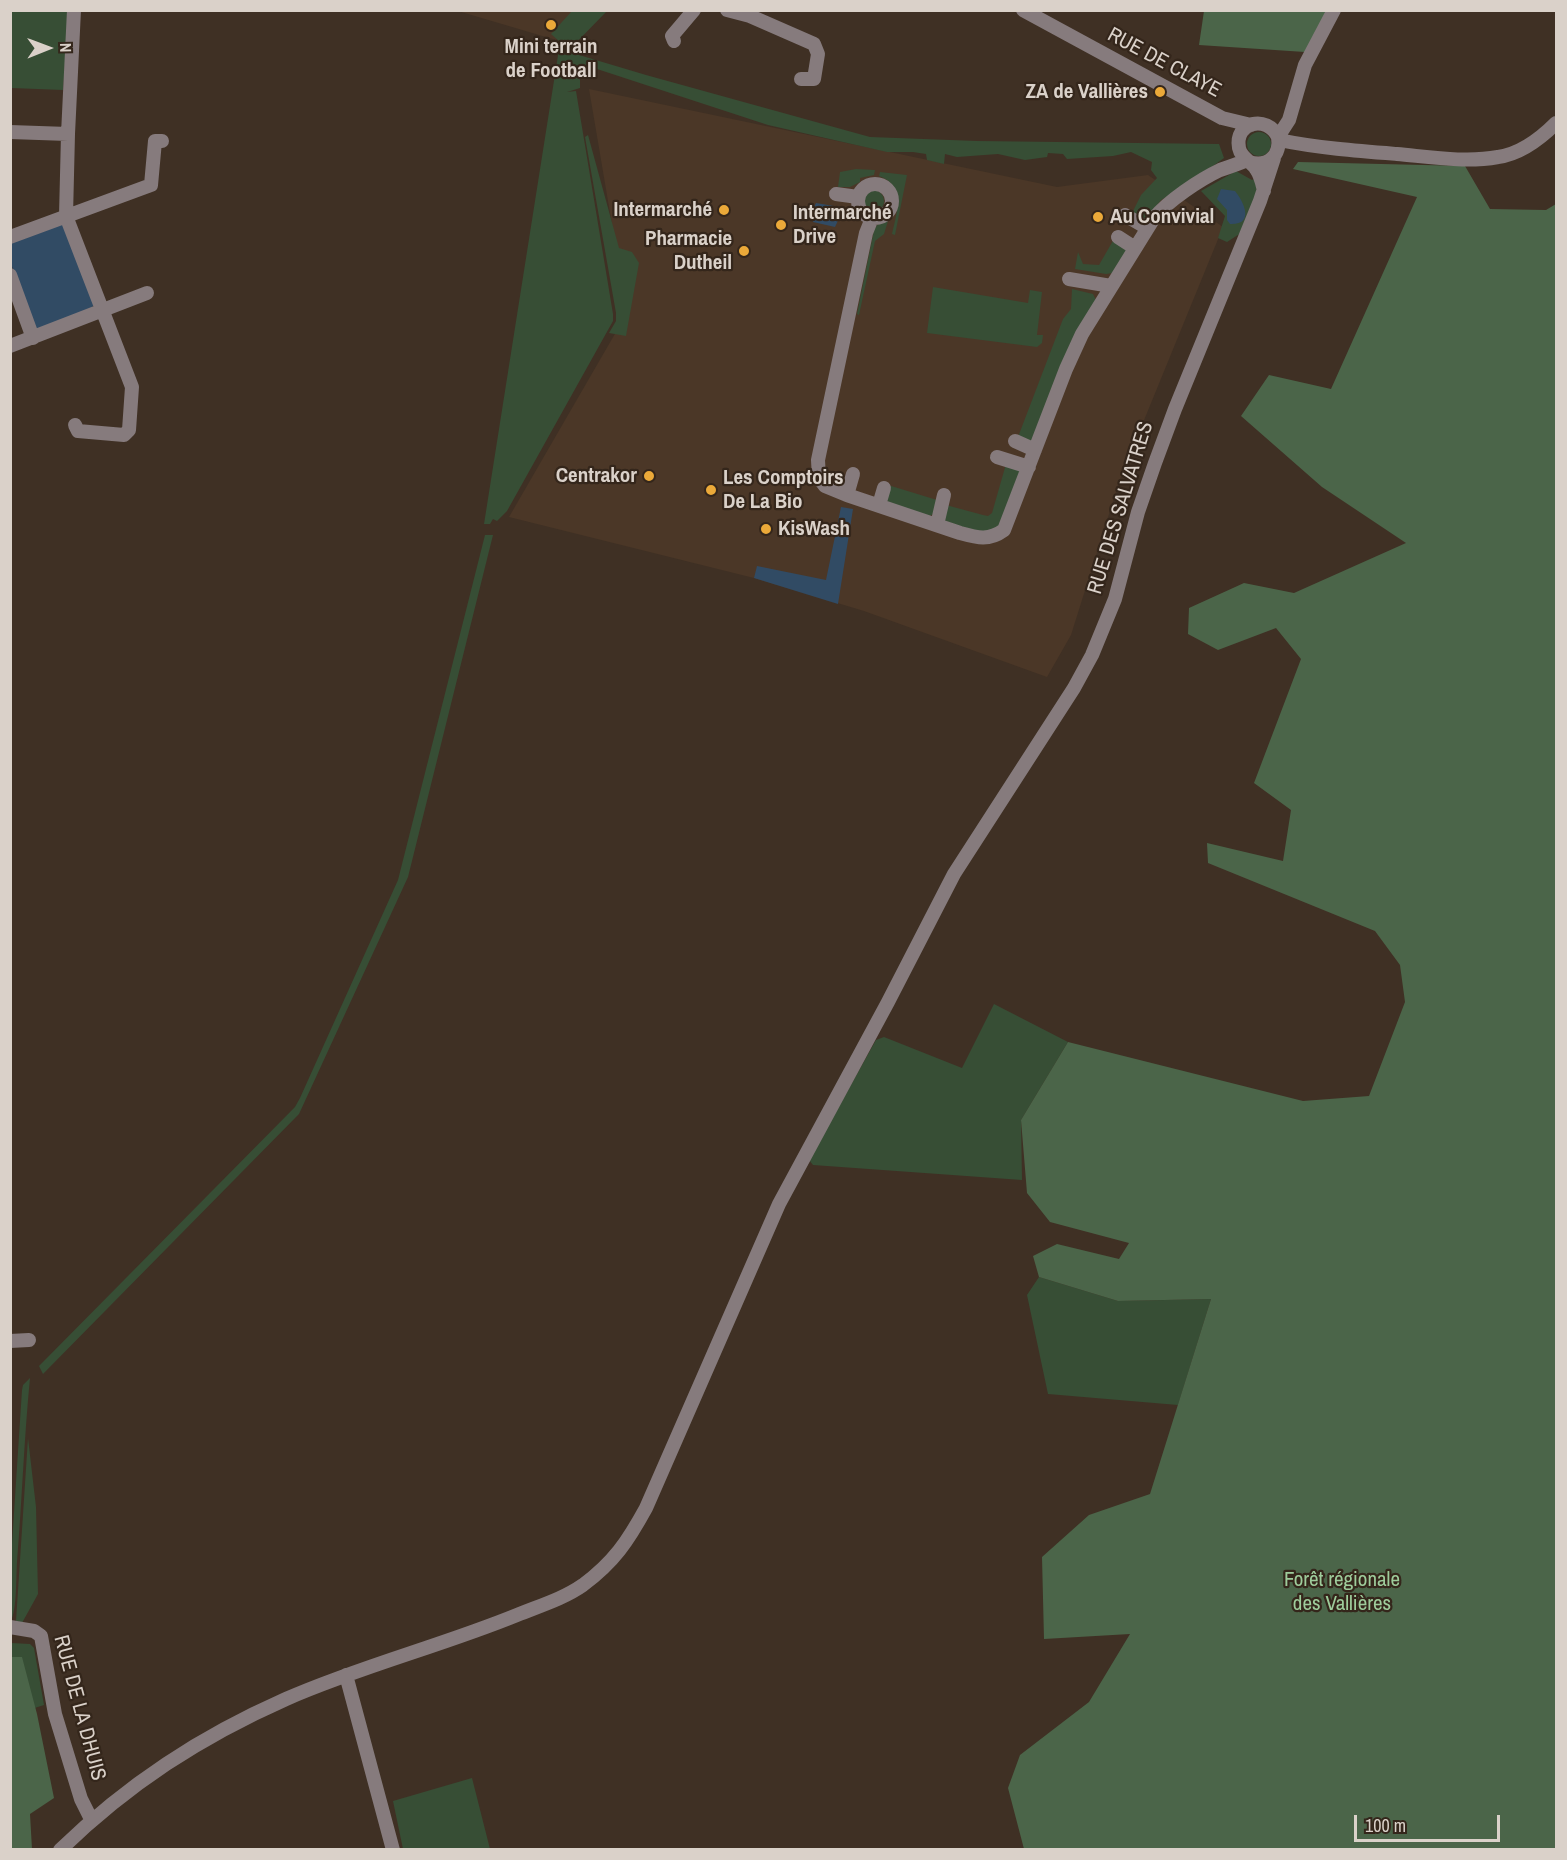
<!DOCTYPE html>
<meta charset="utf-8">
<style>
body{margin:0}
#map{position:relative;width:1567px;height:1860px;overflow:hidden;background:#3f3024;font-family:"Archivo Narrow",sans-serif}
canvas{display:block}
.frame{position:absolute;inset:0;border:12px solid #dad1c9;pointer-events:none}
.north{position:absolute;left:18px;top:18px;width:60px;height:60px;-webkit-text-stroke:4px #34261b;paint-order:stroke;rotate:89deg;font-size:16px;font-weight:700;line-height:24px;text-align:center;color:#dad1c9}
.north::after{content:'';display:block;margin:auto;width:21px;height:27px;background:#dad1c9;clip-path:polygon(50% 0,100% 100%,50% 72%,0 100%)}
.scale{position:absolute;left:1354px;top:1815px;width:146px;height:27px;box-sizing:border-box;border:3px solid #dad1c9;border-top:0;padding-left:8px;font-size:18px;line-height:21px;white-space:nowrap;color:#dad1c9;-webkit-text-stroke:4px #34261b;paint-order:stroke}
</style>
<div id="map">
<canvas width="1567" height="1860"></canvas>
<div class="frame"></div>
<div class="north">N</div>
<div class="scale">100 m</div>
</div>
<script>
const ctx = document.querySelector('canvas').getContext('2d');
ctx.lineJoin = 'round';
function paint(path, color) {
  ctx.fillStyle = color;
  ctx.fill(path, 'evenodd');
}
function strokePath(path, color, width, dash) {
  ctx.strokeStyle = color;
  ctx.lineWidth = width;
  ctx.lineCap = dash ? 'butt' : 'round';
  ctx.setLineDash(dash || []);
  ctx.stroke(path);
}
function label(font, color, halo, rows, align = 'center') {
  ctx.font = font + ' "Archivo Narrow",sans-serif';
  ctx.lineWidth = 4.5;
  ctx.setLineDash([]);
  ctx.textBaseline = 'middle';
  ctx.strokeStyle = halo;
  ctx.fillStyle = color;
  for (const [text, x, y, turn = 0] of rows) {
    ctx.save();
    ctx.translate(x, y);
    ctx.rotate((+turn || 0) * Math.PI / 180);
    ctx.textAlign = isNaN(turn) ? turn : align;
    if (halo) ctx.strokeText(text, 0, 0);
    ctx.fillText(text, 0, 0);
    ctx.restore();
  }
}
paint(new Path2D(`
 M 458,11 L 582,11 L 556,40 Z
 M 589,89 L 1057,187 L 1148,175 L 1223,227 L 1120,479 L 1071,635 L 1047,677 L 864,611 L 754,578 L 509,517 L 627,313 Z`), '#4b3727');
paint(new Path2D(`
 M 10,11 L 69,11 L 63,90 L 11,88 Z
 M 572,11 L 607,11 L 569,50 L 551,34 Z
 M 559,49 L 646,75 L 870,137 L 977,141 L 1219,144 L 1224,158 L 1187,185 L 1161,200 L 1145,221 L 1132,213 L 1141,195 L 1157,178 L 1151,170 L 1152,162 L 1131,152 L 1113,156 L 1067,159 L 1063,154 L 1048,153 L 1047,157 L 1025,160 L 998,154 L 957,157 L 945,154 L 944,164 L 927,160 L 926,154 L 913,152 L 887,152 L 768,125 L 597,69 L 585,69 L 580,79 L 580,88 L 567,92 L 576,91 L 613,314 L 613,321 L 507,511 L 497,521 L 493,519 L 490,524 L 484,524 Z
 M1247 144a12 12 0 1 1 24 0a12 12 0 1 1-24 0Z
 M 588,135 L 619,248 L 632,252 L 639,263 L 626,336 L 609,333 L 616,321 L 616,313 L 585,137 Z
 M 856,169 L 875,170 L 874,175 L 860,178 L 860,182 L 850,187 L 838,187 L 840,172 Z
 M 1236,171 L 1252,180 L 1256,178 L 1257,193 L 1241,233 L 1227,242 L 1218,238 L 1225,216 L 1201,191 Z
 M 880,172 L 907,175 L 895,235 L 892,234 C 897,213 906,185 879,176 Z
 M862 201a11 11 0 1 1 22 0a11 11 0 1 1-22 0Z
 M 888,221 L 884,234 L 875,241 L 859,315 L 857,314 L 874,230 L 877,225 Z
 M 1114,239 L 1129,249 L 1113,273 L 1106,274 L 1075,269 L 1078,252 L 1083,264 L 1099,265 Z
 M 933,287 L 1028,303 L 1030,290 L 1042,292 L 1037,335 L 1043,335 L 1042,343 L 1037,347 L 927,333 Z
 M 1072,289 L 1093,294 L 1096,300 L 1039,430 L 1031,442 L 1018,437 L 1063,319 L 1071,309 Z
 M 1006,464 L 1023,471 L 1003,524 C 985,539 963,527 943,520 L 946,505 L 983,515 L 988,516 L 992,513 Z
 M 888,485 L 937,500 L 933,514 L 930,516 L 888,503 L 886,497 Z
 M 485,535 L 493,535 L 408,877 L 299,1114 L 43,1374 L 39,1366 L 295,1107 L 300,1098 L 398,880 Z
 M 994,1004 L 1068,1042 L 1021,1120 L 1022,1180 L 813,1165 L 809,1160 L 876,1040 L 884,1037 L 962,1068 Z
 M 1039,1277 L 1118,1301 L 1211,1299 L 1178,1405 L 1048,1394 L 1027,1295 Z
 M 30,1378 C 24,1439 22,1501 17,1562 C 16,1579 17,1608 11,1621 L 11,1559 L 22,1390 L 23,1385 Z
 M 28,1438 L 36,1507 L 38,1594 L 22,1623 L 16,1621 Z
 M 11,1643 L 30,1644 L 34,1648 L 44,1705 L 22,1712 L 11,1700 Z
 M 472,1778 L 490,1849 L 403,1849 L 393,1801 Z`), '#374e35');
paint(new Path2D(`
 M 1204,11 L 1328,11 L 1305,52 L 1199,45 Z
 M 1298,162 L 1465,166 L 1490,209 L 1546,210 L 1556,204 L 1556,1849 L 1024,1849 L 1008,1788 L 1020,1755 L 1089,1702 L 1130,1634 L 1044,1639 L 1042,1557 L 1089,1515 L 1150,1494 L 1211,1299 L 1118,1301 L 1039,1277 L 1033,1256 L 1057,1244 L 1119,1259 L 1129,1243 L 1050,1222 L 1027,1193 L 1021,1120 L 1068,1042 L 1303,1101 L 1369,1096 L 1405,1002 L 1400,965 L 1375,931 L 1208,863 L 1207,843 L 1283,861 L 1291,810 L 1254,783 L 1301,659 L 1276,628 L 1218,650 L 1188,634 L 1189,608 L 1244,583 L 1294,593 L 1406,543 L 1322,487 L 1241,416 L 1269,375 L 1331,389 L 1417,197 L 1293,169 Z
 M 11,1657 L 22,1657 L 37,1714 L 54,1798 L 30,1814 L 32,1849 L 11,1849 Z`), '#4b6549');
paint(new Path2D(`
 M 1221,189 L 1235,191 C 1244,202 1255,225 1230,224 L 1227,220 L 1227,210 L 1217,199 Z
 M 816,203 L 840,207 L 842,212 L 835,227 L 813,222 L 811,213 Z
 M 61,224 L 67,227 L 96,301 L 91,309 L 43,329 L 36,328 L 32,323 L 11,264 L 11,241 Z
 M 841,507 L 853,509 L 838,604 L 754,578 L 757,566 L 826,580 Z`), '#314b64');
strokePath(new Path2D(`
 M 74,10 L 68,134 L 66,216 L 132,387 L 129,430 L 124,435 L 78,431 L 75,425
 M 727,10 L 750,16 L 814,44 L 818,54 L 814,79 L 801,79
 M 1023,10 L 1222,118 L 1251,125
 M 674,41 L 672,36 L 694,10
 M 10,132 L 68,134
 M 1278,137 L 1289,120 L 1305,65 L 1334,10
 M 1279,140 C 1318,148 1358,151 1397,154 C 1430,157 1466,163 1498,157 C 1520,154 1541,138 1556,123
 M 1249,162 C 1268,168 1281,155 1278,137 C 1267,114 1234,122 1239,148 C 1241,158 1251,161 1256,169 C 1261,176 1262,183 1264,191
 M858 201a17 17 0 1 1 34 0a17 17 0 1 1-34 0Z
 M 836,194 L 858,197
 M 1125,215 L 1147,228
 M 872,218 L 866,233 L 818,460 L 819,478 L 825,486 L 847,495 L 960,533 C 978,538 989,541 1004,530 L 1066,369 L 1082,334 L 1154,218 C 1168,201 1199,180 1220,170 C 1229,167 1238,164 1247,160
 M 10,237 L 151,185 L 155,141 L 162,141
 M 1118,237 L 1135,248
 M 10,275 L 33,338
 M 1069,279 L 1111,286
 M 10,346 L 147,293
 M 1015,441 L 1035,450
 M 997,457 L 1029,467
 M 847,495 L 853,474
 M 879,505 L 884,488
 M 937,525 L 944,495
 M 10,1341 L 29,1340
 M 10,1627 L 34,1631 L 41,1636 L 55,1714 L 81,1799 L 91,1819
 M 346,1675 L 393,1850
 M 60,1850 C 128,1784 200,1737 286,1699 C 361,1666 441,1646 517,1615 C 539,1606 563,1599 583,1585 C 614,1562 628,1541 646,1508 L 779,1204 L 888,1002 L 954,874 L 1074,688 L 1092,655 L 1115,599 L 1138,512 L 1155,463 L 1175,409 L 1260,201 L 1274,158`), '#867b7d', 14);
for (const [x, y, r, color] of [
 [551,25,6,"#eba939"],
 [1160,92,6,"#eba939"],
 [724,210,6,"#eba939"],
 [1098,217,6,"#eba939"],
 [781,225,6,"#eba939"],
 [744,251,6,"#eba939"],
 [649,476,6,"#eba939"],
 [711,490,6,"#eba939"],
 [766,529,6,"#eba939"]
]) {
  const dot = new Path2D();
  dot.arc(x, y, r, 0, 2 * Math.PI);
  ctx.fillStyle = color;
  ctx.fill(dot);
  strokePath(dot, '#34261b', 2);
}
label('bold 21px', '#dad1c9', '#34261b', [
 ["Mini terrain",551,47,"center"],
 ["de Football",551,71,"center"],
 ["ZA de Vallières",1148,92],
 ["Intermarché",712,210],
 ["Intermarché",793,213,"left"],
 ["Drive",793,237,"left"],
 ["Au Convivial",1110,217,"left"],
 ["Pharmacie",732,239],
 ["Dutheil",732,263],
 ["Centrakor",637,476],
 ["Les Comptoirs",723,478,"left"],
 ["De La Bio",723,502,"left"],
 ["KisWash",778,529,"left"]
], 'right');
label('21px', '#dad1c9', '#34261b', [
 ["RUE DE CLAYE",1164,63,28],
 ["RUE DES SALVATRES",1121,508,-73],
 ["RUE DE LA DHUIS",79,1708,75]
]);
label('21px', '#9ecc9b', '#34261b', [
 ["Forêt régionale",1342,1580],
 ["des Vallières",1342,1604]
]);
</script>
